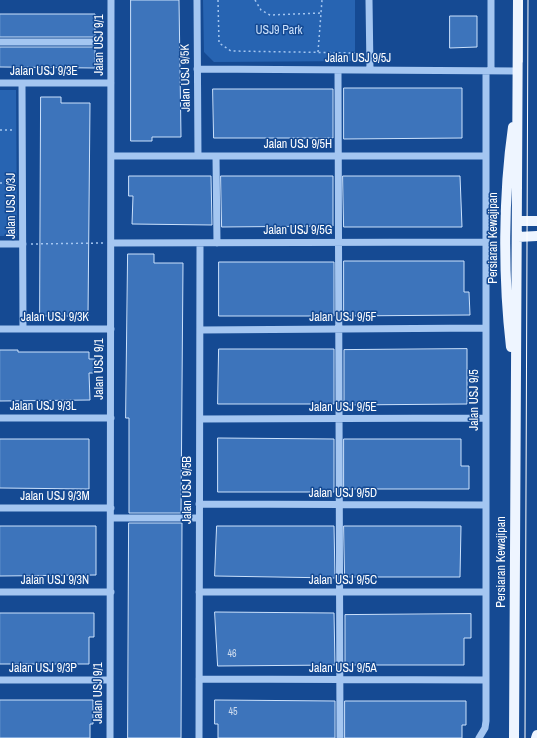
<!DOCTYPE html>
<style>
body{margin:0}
canvas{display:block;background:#154a93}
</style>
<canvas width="537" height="738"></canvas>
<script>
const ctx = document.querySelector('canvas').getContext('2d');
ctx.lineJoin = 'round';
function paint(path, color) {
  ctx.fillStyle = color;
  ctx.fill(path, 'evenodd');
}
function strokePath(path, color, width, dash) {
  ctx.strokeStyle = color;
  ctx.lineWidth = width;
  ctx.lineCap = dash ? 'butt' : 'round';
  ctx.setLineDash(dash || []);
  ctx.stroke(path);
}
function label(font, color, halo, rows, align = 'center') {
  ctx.font = font + ' "Archivo Narrow",sans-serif';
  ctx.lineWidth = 3;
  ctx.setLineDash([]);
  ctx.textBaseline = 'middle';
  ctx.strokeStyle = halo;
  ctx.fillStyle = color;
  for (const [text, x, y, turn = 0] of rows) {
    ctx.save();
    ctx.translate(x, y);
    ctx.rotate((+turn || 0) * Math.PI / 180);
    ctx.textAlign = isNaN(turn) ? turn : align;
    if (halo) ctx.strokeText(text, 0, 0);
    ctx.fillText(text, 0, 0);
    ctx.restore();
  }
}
paint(new Path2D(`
 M 203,0 L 355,0 L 355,61 L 214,62 L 204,52 Z
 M 0,90 L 16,90 L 17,236 L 0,236 Z`), '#2764b2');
const building = new Path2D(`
 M 131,0 L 179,0 L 181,137 L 152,137 L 152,141 L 131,141 Z
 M 0,14 L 95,14 L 95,37 L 0,37 Z
 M 450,16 L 477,16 L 477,47 L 450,48 Z
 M 0,47 L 95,47 L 95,68 L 0,67 Z
 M 344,88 L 462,88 L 462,138 L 344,139 Z
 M 213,89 L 333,89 L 333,138 L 214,138 Z
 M 41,97 L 61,97 L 61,103 L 90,103 L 88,316 L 40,316 Z
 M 129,176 L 211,176 L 212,225 L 132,224 L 133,196 L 129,196 Z
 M 221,176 L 333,176 L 333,226 L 222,227 Z
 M 343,176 L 460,176 L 462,227 L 344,227 Z
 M 128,254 L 154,254 L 154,263 L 183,263 L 181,513 L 129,513 L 129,418 L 126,418 Z
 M 344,261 L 464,261 L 464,292 L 469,292 L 470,315 L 344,316 Z
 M 219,262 L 334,262 L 334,316 L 219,316 Z
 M 219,349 L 334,349 L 334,404 L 218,404 Z
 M 467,349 L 467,404 L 344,405 L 344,350 Z
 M 0,350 L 18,350 L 18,352 L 89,352 L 89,359 L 95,359 L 95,373 L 89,373 L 90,400 L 0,401 Z
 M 218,438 L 334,439 L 334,492 L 218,492 Z
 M 0,439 L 89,439 L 89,489 L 0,488 Z
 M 344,439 L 461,439 L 461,466 L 469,466 L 469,489 L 344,489 Z
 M 129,523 L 182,523 L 181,738 L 128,738 Z
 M 0,526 L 96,526 L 96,575 L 0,576 Z
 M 217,526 L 334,526 L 335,578 L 215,576 Z
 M 344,526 L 461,526 L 460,577 L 345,577 Z
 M 215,612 L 334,613 L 335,665 L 218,666 Z
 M 0,613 L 94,613 L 94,637 L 89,637 L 89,664 L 0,664 Z
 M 471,614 L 471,638 L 464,638 L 464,665 L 345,665 L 345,615 Z
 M 0,700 L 93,700 L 93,724 L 90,724 L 90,738 L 0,738 Z
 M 215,700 L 335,701 L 335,738 L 218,738 L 218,724 L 215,724 Z
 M 345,701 L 466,701 L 466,725 L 462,725 L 462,738 L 345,738 Z`);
paint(building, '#3d74bb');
strokePath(building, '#cbe1fc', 1);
strokePath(new Path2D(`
 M 218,0 L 219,43 L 231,51 L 355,53
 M 255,0 L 261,10 L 270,15 L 322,13
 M 318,52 L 322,0
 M 0,130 L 14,130
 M 0,183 L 14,183
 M 31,244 L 103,243`), '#a4c6f1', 1.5, [2, 3]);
strokePath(new Path2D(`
 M 197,0 L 198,156
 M 369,0 L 370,70
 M 491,0 L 491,71
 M 0,42 L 96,42
 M 197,69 L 518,71
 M 338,70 L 340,738
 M 0,83 L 111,83
 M 22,83 L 23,329
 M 111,156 L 485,156
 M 216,156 L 217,243
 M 111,243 L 486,242
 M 0,244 L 23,244
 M 0,329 L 111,329
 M 200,330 L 486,328
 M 0,418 L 111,418
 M 200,419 L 486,418
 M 199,504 L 486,505
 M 0,508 L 111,508
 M 111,518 L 199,518
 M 0,592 L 111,592
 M 199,592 L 486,592
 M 199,679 L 486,680
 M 0,680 L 110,680
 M 110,738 L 111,0
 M 199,738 L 200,243
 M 479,738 L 485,728 L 486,721 L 486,71`), '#a4c6f1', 7);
strokePath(new Path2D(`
 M 518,221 L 537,221
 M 518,237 L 537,236
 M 511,347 C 503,278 503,196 513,127
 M 514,738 L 518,0
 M 536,738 L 537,735`), '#eef5ff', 10);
strokePath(new Path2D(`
 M 522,0 L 522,62
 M 525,738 L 528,0`), '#fff', 1);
label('10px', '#cedcee', null, [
 ["46",232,654],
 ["45",233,712]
]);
label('12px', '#cbe1fc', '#154a93', [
 ["USJ9 Park",279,31]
]);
label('12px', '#fff', '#154a93', [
 ["Jalan USJ 9/1",100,45,-90],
 ["Jalan USJ 9/5J",358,59],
 ["Jalan USJ 9/3E",44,72],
 ["Jalan USJ 9/5K",186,78,-91],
 ["Jalan USJ 9/5H",298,145],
 ["Jalan USJ 9/3J",12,206,-90],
 ["Jalan USJ 9/5G",298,231],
 ["Persiaran Kewajipan",494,238,-90],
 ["Jalan USJ 9/3K",55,318],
 ["Jalan USJ 9/5F",343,318],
 ["Jalan USJ 9/1",100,369,-90],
 ["Jalan USJ 9/5",475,400,-90],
 ["Jalan USJ 9/3L",43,407],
 ["Jalan USJ 9/5E",343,408],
 ["Jalan USJ 9/5B",188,490,-90],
 ["Jalan USJ 9/5D",343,494],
 ["Jalan USJ 9/3M",55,497],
 ["Persiaran Kewajipan",502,562,-90],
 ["Jalan USJ 9/3N",55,581],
 ["Jalan USJ 9/5C",343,581],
 ["Jalan USJ 9/3P",43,669],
 ["Jalan USJ 9/5A",343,669],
 ["Jalan USJ 9/1",99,693,-90]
]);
</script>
